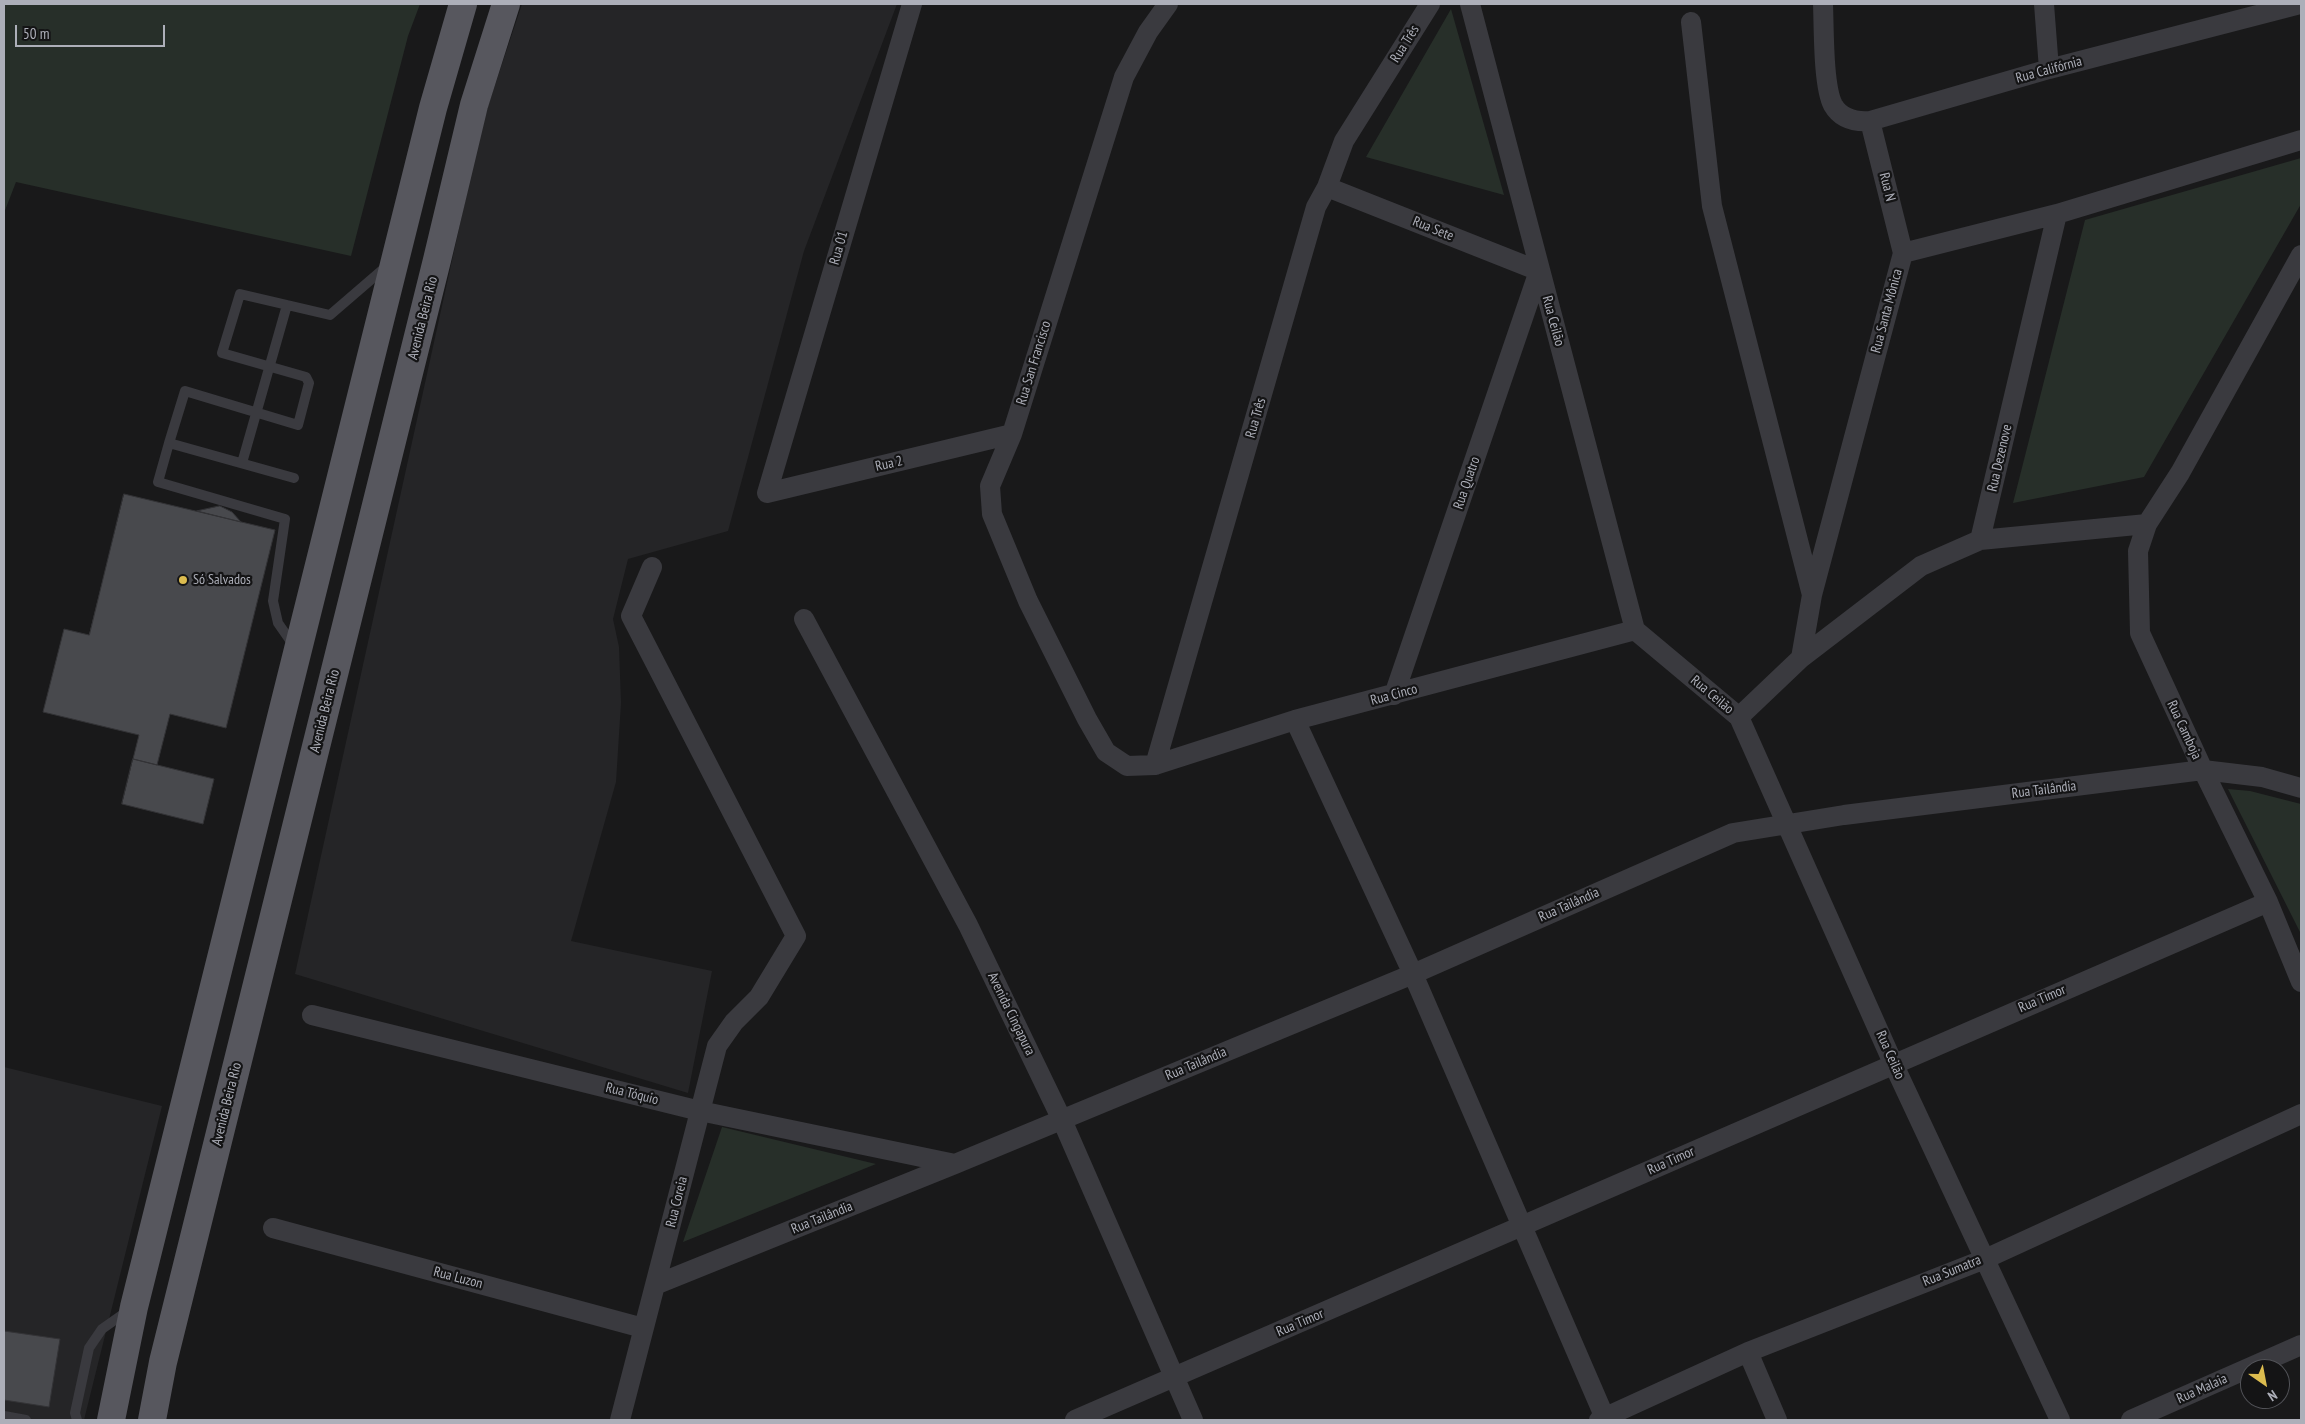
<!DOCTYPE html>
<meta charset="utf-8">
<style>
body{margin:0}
#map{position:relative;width:2305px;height:1424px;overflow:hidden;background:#19191a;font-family:"PT Sans Narrow",sans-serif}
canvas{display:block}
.frame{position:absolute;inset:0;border:5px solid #adafb9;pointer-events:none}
.north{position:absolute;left:2240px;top:1359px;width:50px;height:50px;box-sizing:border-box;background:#141415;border:1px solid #515257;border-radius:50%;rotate:147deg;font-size:14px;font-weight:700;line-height:20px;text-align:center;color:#adafb9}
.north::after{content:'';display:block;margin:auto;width:18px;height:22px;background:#dcbc4f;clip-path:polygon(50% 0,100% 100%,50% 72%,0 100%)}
.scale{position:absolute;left:15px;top:25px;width:150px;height:22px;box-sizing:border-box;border:2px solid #adafb9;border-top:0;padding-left:6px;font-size:15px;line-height:18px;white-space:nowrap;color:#adafb9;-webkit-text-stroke:4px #141415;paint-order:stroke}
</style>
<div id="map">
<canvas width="2305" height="1424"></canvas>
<div class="frame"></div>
<div class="north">N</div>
<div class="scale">50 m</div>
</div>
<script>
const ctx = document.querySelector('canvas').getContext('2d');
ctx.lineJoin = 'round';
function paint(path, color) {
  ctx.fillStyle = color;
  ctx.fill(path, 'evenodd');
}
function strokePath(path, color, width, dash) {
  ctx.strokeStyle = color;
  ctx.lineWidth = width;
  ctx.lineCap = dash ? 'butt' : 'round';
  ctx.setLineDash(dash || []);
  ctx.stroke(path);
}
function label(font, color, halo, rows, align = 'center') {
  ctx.font = font + ' "PT Sans Narrow",sans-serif';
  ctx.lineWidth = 4.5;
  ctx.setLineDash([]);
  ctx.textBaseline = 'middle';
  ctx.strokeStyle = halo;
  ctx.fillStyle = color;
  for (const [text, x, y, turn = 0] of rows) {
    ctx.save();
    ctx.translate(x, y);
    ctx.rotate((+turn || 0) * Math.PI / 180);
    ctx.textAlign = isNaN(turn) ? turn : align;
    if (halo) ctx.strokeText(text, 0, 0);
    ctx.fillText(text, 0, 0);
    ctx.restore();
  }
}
paint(new Path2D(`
 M 522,4 L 897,4 L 804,251 L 728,531 L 628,559 L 613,619 L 619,647 L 621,703 L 616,782 L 571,941 L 712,971 L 688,1093 L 295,974 L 482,124 Z
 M 4,1067 L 162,1106 L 84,1420 L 4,1420 Z`), '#252527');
paint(new Path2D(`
 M 4,4 L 420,4 L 408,36 L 351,256 L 16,182 L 4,213 Z
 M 1451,9 L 1504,195 L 1366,157 Z
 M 2301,158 L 2301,204 L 2144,477 L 2013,503 L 2085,220 Z
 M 2228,789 L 2250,791 L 2301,804 L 2301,934 Z
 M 722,1127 L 876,1164 L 683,1242 Z`), '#272f29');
const building = new Path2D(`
 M 124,494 L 275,530 L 226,728 L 170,714 L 157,765 L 133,759 L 139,735 L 43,712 L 64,629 L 89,635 Z
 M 220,506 L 232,512 L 241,522 L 197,511 Z
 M 133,759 L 214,779 L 203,824 L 122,804 Z
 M 4,1331 L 60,1339 L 49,1407 L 4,1400 Z`);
paint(building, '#48494d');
strokePath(building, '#333336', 1);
strokePath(new Path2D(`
 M 169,443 L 185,391 L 298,425 L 309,383 L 306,377 L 222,353 L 240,294 L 330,315 L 388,265
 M 242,463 L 287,305
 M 294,478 L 169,443 L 158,482 L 285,519 L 273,601 L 278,623 L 294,646
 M 4,1416 L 26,1420
 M 77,1420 L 75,1413 L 89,1348 L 102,1329 L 129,1310`), '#3a3a3f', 10);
strokePath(new Path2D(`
 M 912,4 L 767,493 L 1012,434
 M 1168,4 L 1148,32 L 1124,77 L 1012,434 L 990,486 L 992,514 L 1028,601 L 1087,719 L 1106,752 L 1127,766 L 1155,765 L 1316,207 L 1327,187 L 1344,141 L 1430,4
 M 1470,4 L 1635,630 L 1739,717 L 1893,1063 L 2060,1420
 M 1823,4 C 1824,28 1823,86 1833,105 C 1841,119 1856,122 1870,121 L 2049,69 L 2300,4
 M 2044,4 L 2049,69
 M 1691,22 L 1712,206 L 1812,595
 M 1870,121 L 1903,253
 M 1327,187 L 1539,271 L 1394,695
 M 2301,255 L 2180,473 L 2147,524 L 2138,551 L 2140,633 L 2203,770 L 2268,902 L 2301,982
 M 1980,540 L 2057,214
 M 804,619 L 968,925 L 1062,1120 L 1193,1420
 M 1801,658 L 1812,595 L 1903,253 L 2057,214 L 2301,140
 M 1739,717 L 1801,658 L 1921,566 L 1980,540 L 2147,524
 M 1295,720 L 1413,974 L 1605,1418 L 1604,1420
 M 1155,765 L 1295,720 L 1635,630
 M 312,1015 L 700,1111 L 955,1164
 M 273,1228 L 643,1328
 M 655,1285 L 955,1164 L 1413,974 L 1733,833 L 1844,815 L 2203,770 L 2262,777 L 2301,788
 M 1748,1352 L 1777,1420
 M 620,1420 L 717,1046 L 734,1022 L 759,997 L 796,936 L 631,616 L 652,567
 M 1075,1420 L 2268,902
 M 1599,1420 L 1748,1352 L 1985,1259 L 2301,1114
 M 2131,1420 L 2301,1345`), '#3a3a3f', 20);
strokePath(new Path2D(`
 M 111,1420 L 134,1307 L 433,108 L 463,4
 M 152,1420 L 163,1362 L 437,260 L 474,105 L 506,4`), '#57575e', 28);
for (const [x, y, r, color] of [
 [183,580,5,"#dcbc4f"]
]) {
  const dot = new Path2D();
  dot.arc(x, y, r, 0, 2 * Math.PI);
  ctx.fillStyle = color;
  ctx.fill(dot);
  strokePath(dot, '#141415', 2);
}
label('14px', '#adafb9', '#141415', [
 ["Rua Três",1405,44,-58],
 ["Rua Califórnia",2049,70,-15],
 ["Rua N",1887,187,76],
 ["Rua Sete",1433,229,22],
 ["Rua 01",839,248,-74],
 ["Rua Santa Mônica",1887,311,-75],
 ["Avenida Beira Rio",423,318,-76],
 ["Rua Ceilão",1553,321,75],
 ["Rua San Francisco",1034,363,-73],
 ["Rua Três",1256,418,-74],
 ["Rua Dezenove",2000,458,-77],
 ["Rua 2",889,464,-13],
 ["Rua Quatro",1467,483,-71],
 ["Rua Cinco",1394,695,-15],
 ["Rua Ceilão",1712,695,40],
 ["Avenida Beira Rio",325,711,-76],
 ["Rua Camboja",2184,730,65],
 ["Rua Tailândia",2044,790,-7],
 ["Rua Tailândia",1569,905,-24],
 ["Rua Timor",2042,999,-23],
 ["Avenida Cingapura",1011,1014,64],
 ["Rua Ceilão",1890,1055,66],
 ["Rua Tailândia",1196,1064,-23],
 ["Rua Tóquio",632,1094,14],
 ["Avenida Beira Rio",227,1104,-76],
 ["Rua Timor",1671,1161,-24],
 ["Rua Coreia",677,1202,-76],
 ["Rua Tailândia",822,1218,-22],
 ["Rua Sumatra",1952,1271,-22],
 ["Rua Luzon",458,1278,15],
 ["Rua Timor",1300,1323,-23],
 ["Rua Malaia",2202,1389,-24]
]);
label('14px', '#adafb9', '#141415', [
 ["Só Salvados",193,580]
], 'left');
</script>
